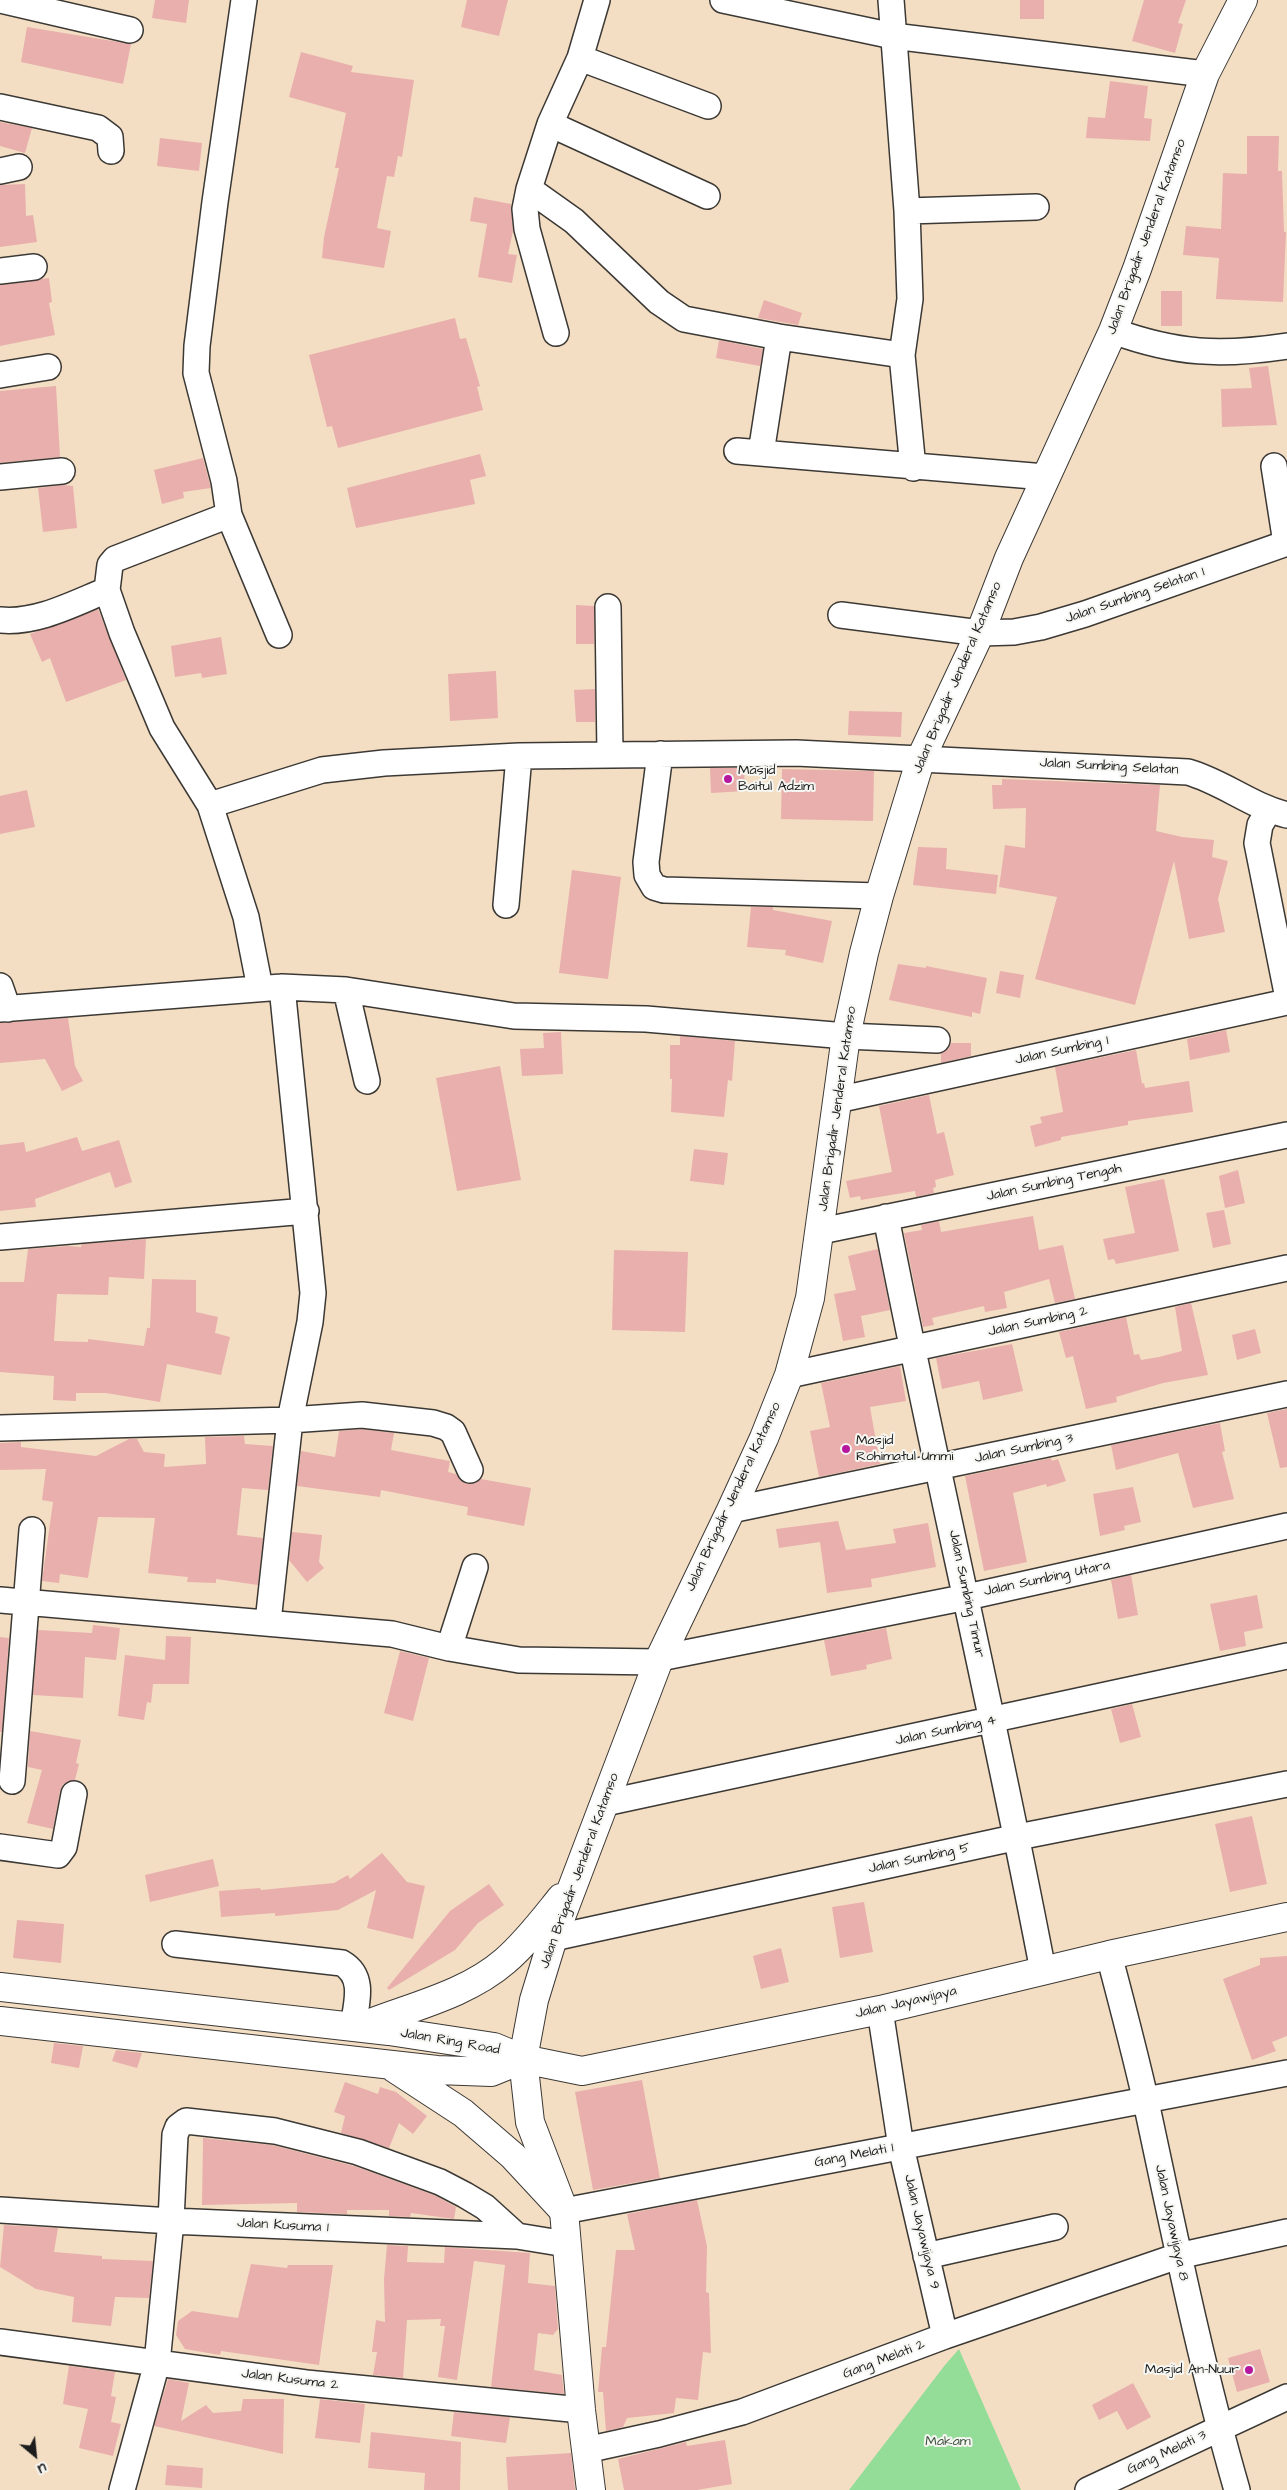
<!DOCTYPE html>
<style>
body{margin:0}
#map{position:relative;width:1287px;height:2490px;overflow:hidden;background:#f3dec3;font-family:"Architects Daughter",sans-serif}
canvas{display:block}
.north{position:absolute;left:10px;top:2430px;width:50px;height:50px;-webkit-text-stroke:4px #f6f6f2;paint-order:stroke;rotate:152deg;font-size:14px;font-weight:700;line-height:20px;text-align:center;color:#1c1c1c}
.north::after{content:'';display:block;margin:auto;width:18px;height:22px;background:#1c1c1c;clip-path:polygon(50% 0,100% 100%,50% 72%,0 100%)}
</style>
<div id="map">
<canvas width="1287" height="2490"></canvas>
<div class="north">U</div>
</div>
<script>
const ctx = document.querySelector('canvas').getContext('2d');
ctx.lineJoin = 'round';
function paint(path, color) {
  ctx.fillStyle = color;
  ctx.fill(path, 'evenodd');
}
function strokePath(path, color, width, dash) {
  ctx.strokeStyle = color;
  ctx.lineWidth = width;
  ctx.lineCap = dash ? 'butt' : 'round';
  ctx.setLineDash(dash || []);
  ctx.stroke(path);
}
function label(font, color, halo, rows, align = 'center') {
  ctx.font = font + ' "Architects Daughter",sans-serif';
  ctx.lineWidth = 4;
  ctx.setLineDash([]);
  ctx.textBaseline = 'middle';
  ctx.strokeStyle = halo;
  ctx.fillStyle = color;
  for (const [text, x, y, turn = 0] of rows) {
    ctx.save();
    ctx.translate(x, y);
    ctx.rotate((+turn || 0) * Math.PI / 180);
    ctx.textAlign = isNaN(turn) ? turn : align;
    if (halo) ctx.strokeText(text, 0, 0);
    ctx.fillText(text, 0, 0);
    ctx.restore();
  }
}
paint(new Path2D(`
 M 959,2349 L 1021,2490 L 849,2490 L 945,2365 Z`), '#93dd98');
paint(new Path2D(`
 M 155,0 L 189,0 L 186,23 L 152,18 Z
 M 467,0 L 508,0 L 499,36 L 461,27 Z
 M 1020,0 L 1044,0 L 1044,19 L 1020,19 Z
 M 1144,0 L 1186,0 L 1178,23 L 1183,24 L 1175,53 L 1132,41 Z
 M 27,27 L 131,44 L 123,84 L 21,62 Z
 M 301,52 L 353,66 L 351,72 L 414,80 L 402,157 L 398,156 L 394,177 L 387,176 L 377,228 L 391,231 L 384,268 L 322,258 L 324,237 L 339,168 L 335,168 L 346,113 L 289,97 Z
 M 1110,81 L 1148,86 L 1144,118 L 1152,119 L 1150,141 L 1086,138 L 1088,117 L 1105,118 Z
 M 0,122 L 32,128 L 25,153 L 0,146 Z
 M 1247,136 L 1279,136 L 1278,171 L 1282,171 L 1284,232 L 1286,232 L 1283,302 L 1216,299 L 1219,258 L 1183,255 L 1186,226 L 1221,229 L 1223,173 L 1247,174 Z
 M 160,138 L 202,143 L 199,171 L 157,166 Z
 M 25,184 L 26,216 L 33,215 L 37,242 L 0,247 L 0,185 Z
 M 474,197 L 511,204 L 513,231 L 508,254 L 517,255 L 512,283 L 478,277 L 487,224 L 470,221 Z
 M 49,278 L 52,302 L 49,303 L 55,335 L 0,346 L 0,285 Z
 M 1161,291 L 1182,291 L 1182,326 L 1161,326 Z
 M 764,300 L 802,313 L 798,325 L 758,318 Z
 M 455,318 L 460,339 L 466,338 L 480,386 L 477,387 L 483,410 L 338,448 L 332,426 L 327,427 L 309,355 Z
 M 719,340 L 763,349 L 760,366 L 716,358 Z
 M 1268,366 L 1277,425 L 1222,427 L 1221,389 L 1252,388 L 1249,368 Z
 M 56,386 L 60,457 L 0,463 L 0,391 Z
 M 480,454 L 486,476 L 470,480 L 475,504 L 356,528 L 347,488 Z
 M 203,458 L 211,488 L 183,492 L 184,498 L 162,504 L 154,470 Z
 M 63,485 L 73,486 L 77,528 L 43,532 L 38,488 Z
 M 576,605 L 594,606 L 594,644 L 576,644 Z
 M 98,609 L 126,680 L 66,702 L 50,658 L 42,662 L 30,634 Z
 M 221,637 L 227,674 L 202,678 L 201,673 L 175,677 L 171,646 Z
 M 496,671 L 498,718 L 450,721 L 448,674 Z
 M 595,689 L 595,722 L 576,722 L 574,690 Z
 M 849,711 L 902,712 L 901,737 L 848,735 Z
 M 710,768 L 744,768 L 745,791 L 711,793 Z
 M 782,769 L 874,771 L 873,821 L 781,819 Z
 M 1002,779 L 1160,785 L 1156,831 L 1182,837 L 1214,840 L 1212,857 L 1228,861 L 1218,899 L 1225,932 L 1189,939 L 1174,861 L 1135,1005 L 1035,979 L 1057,897 L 999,887 L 1005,845 L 1025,848 L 1026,808 L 993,809 L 992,785 L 1002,785 Z
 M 27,790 L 35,827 L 0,834 L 0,796 Z
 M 918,847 L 947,848 L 946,869 L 998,875 L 996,894 L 913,885 Z
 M 572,870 L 621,877 L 608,979 L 559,973 Z
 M 751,907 L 773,907 L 773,910 L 832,921 L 823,963 L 785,955 L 786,950 L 747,947 Z
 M 898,964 L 926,968 L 926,966 L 987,978 L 980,1014 L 972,1012 L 972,1017 L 889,1000 Z
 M 1000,971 L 1024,975 L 1020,998 L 996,993 Z
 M 68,1018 L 75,1066 L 83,1081 L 62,1091 L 45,1059 L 0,1063 L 0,1023 Z
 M 1226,1030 L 1230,1052 L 1190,1060 L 1187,1039 Z
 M 561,1032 L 563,1074 L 522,1076 L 520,1049 L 544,1048 L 543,1033 Z
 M 680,1036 L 735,1041 L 732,1081 L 728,1080 L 724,1117 L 671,1112 L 672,1079 L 670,1079 L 670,1045 L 680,1045 Z
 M 951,1043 L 971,1043 L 971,1056 L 941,1063 L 941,1053 L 949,1048 Z
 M 1136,1050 L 1142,1084 L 1144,1083 L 1145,1088 L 1189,1081 L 1193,1112 L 1128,1121 L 1128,1125 L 1061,1137 L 1061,1140 L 1035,1147 L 1030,1126 L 1042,1123 L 1040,1117 L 1063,1112 L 1055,1067 Z
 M 500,1066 L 521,1180 L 457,1191 L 436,1078 Z
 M 929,1095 L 937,1134 L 944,1132 L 954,1175 L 935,1180 L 936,1187 L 933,1188 L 934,1193 L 916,1197 L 915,1191 L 861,1200 L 860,1196 L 850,1198 L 846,1181 L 892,1172 L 879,1106 Z
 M 77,1137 L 82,1151 L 119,1140 L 132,1182 L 115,1188 L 110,1172 L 35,1199 L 36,1207 L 0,1211 L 0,1145 L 24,1142 L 26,1152 Z
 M 694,1149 L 728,1153 L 724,1185 L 690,1181 Z
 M 1238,1170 L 1245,1203 L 1225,1208 L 1219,1176 Z
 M 1164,1179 L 1179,1251 L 1116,1264 L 1114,1259 L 1108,1260 L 1103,1239 L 1135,1233 L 1125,1187 Z
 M 1224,1210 L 1231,1244 L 1213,1248 L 1206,1213 Z
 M 1033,1216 L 1039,1250 L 1063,1245 L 1075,1299 L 1055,1303 L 1049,1279 L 1004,1292 L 1007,1308 L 985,1312 L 984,1306 L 932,1318 L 934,1325 L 923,1327 L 904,1233 L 922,1230 L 921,1225 L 939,1221 L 941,1232 Z
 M 146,1239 L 144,1279 L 109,1277 L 108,1295 L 57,1294 L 54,1341 L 88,1342 L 88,1339 L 144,1346 L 147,1328 L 150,1328 L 152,1279 L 196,1280 L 196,1312 L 218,1317 L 215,1333 L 230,1337 L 221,1375 L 167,1364 L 160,1402 L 106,1393 L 76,1393 L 76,1401 L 53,1400 L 54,1376 L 0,1372 L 0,1282 L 24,1282 L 28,1249 L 68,1246 L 81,1247 L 82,1244 Z
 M 878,1249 L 890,1310 L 861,1316 L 865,1337 L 843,1341 L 834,1294 L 856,1290 L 848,1256 Z
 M 614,1250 L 688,1252 L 685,1332 L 612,1330 Z
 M 1191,1303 L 1208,1375 L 1163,1383 L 1116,1397 L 1117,1402 L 1086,1409 L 1073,1356 L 1066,1358 L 1059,1332 L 1126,1317 L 1134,1355 L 1139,1354 L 1141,1360 L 1159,1357 L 1182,1351 L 1175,1307 Z
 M 1255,1329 L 1261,1353 L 1237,1360 L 1232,1335 Z
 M 1012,1344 L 1023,1391 L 983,1400 L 979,1381 L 942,1389 L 936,1358 Z
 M 900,1366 L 906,1401 L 870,1407 L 880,1464 L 819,1477 L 810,1431 L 830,1427 L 821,1383 Z
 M 1287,1409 L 1287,1467 L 1280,1468 L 1267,1413 Z
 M 1220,1423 L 1225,1451 L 1222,1452 L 1234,1499 L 1193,1508 L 1178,1453 L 1116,1470 L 1111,1445 Z
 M 362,1429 L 394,1433 L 391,1450 L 450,1461 L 448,1472 L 456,1474 L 461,1481 L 468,1484 L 475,1483 L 481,1479 L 531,1488 L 524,1526 L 467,1515 L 468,1507 L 381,1490 L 380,1497 L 297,1486 L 301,1451 L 335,1457 L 339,1431 Z
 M 244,1436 L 245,1444 L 273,1446 L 268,1490 L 242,1488 L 237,1535 L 263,1538 L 258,1585 L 216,1579 L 216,1583 L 187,1582 L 188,1577 L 148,1573 L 155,1518 L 98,1517 L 88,1578 L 60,1574 L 59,1583 L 42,1581 L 53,1502 L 42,1500 L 46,1469 L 0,1470 L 0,1443 L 21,1442 L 21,1447 L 96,1456 L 129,1439 L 137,1439 L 144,1452 L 165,1454 L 164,1467 L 206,1464 L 205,1437 Z
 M 1051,1458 L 1052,1461 L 1058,1459 L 1066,1481 L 1047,1487 L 1046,1484 L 1013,1493 L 1027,1562 L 984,1571 L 965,1476 Z
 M 1133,1487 L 1141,1522 L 1124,1526 L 1125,1530 L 1100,1536 L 1093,1494 Z
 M 838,1521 L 846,1550 L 896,1543 L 893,1529 L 928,1523 L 936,1567 L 871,1579 L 872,1587 L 827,1593 L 820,1542 L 779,1548 L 776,1529 Z
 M 292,1532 L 322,1535 L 319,1562 L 324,1568 L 307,1582 L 289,1560 Z
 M 1131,1575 L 1138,1615 L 1118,1619 L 1111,1580 Z
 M 1257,1595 L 1263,1628 L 1244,1632 L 1246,1646 L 1220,1651 L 1210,1604 Z
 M 93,1625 L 120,1628 L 116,1660 L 85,1657 L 83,1698 L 33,1695 L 38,1630 L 92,1633 Z
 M 886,1628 L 892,1659 L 866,1665 L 867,1669 L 831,1676 L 824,1640 Z
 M 166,1636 L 191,1637 L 189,1684 L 153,1684 L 151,1703 L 147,1702 L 144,1720 L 118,1716 L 125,1655 L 165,1660 Z
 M 0,1637 L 9,1638 L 2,1732 L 0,1732 Z
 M 400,1651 L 429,1658 L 413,1721 L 384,1713 Z
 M 1132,1704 L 1141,1737 L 1120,1743 L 1111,1709 Z
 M 30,1731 L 81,1740 L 76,1763 L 79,1764 L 75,1780 L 63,1784 L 60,1791 L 53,1829 L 27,1823 L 42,1770 L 28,1767 Z
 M 1252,1816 L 1267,1884 L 1230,1892 L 1215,1824 Z
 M 382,1853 L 407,1882 L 425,1886 L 413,1939 L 367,1928 L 376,1890 L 338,1910 L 275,1916 L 275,1913 L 221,1917 L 219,1891 L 260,1888 L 261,1890 L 334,1883 L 348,1875 L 350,1879 Z
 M 213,1859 L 219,1886 L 150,1902 L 145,1875 Z
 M 489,1884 L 504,1905 L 478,1923 L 455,1950 L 389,1990 L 387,1988 L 450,1911 Z
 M 864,1902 L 873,1952 L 840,1958 L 832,1907 Z
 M 17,1920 L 64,1924 L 61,1963 L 13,1958 Z
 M 781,1948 L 789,1982 L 761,1989 L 753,1956 Z
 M 1287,1956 L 1287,2036 L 1272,2042 L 1276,2051 L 1252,2060 L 1223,1979 L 1260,1965 L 1260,1958 Z
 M 54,2043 L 83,2046 L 79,2068 L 51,2063 Z
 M 116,2050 L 142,2053 L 137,2068 L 112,2061 Z
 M 642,2080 L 660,2178 L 593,2190 L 575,2092 Z
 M 345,2082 L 378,2094 L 380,2087 L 396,2092 L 427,2116 L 413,2134 L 399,2123 L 389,2148 L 341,2133 L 345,2116 L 334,2112 Z
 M 203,2138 L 272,2145 L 354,2166 L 434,2195 L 456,2207 L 454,2219 L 411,2213 L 410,2217 L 389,2216 L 389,2210 L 347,2210 L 347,2214 L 297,2212 L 297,2203 L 202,2205 Z
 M 697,2200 L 707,2246 L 706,2292 L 709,2293 L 711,2353 L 703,2352 L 698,2400 L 676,2398 L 674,2413 L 627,2418 L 623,2427 L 606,2431 L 603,2392 L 598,2392 L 602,2347 L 606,2347 L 616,2250 L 635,2250 L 627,2214 Z
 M 4,2225 L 58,2228 L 54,2252 L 102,2256 L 102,2259 L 153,2261 L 149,2298 L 115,2297 L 111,2326 L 72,2322 L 74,2297 L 36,2289 L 0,2267 Z
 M 387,2245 L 408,2246 L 407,2262 L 444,2263 L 445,2247 L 530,2253 L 528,2283 L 555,2286 L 558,2329 L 553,2335 L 538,2333 L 534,2370 L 562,2375 L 564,2394 L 491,2387 L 505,2265 L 474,2261 L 457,2380 L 438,2377 L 445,2326 L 440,2326 L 441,2319 L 407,2320 L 403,2378 L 373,2375 L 377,2352 L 372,2352 L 376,2320 L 385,2322 L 384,2279 Z
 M 251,2264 L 287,2268 L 288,2265 L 333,2265 L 319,2365 L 221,2351 L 220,2355 L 185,2349 L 176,2335 L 178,2321 L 192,2311 L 238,2318 Z
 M 1260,2349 L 1270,2382 L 1237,2392 L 1228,2358 Z
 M 69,2366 L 115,2372 L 111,2396 L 116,2397 L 111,2422 L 121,2424 L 113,2456 L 79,2448 L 88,2409 L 63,2404 Z
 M 168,2379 L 189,2383 L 181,2421 L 206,2405 L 213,2413 L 241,2411 L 243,2399 L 284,2399 L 283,2454 L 154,2426 Z
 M 1133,2383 L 1151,2417 L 1127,2430 L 1117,2411 L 1099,2420 L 1092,2405 Z
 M 320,2399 L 365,2404 L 360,2443 L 315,2438 Z
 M 454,2412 L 510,2417 L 506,2443 L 451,2436 Z
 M 371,2432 L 461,2442 L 460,2490 L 424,2490 L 425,2473 L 368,2468 Z
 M 725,2440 L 732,2484 L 697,2490 L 624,2490 L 618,2459 L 686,2442 L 687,2446 Z
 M 571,2453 L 575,2490 L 508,2490 L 506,2457 Z
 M 167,2465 L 203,2468 L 202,2488 L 165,2485 Z`), '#e9afad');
const minor = new Path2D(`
 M 0,0 L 130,30
 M 244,0 L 215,202 L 197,346 L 196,373 L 224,481 L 229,515 L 115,559 L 110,565 L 107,590 L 122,633 L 162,728 L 210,805 L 246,917 L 260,988
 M 723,0 L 893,36 L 1205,74
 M 891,0 L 907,211 L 910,299 L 902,355 L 913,468
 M 580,58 L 708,106
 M 0,107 L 98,128 L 110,137 L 111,151
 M 550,124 L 707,196
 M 0,171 L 19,167
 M 529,189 L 574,221 L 659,302 L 684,319 L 779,337 L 902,355
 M 907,211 L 1036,207
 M 0,271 L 34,267
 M 1113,331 C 1177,354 1220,356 1287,346
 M 556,333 L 527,229 L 525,209 L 529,189 L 550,124 L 580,58 L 597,0
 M 0,375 L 48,367
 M 737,451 L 1045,477
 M 761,453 L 779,337
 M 1274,466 L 1286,543
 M 0,477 L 62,471
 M 229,515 L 279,635
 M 608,607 L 610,755
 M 841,615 L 980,633 L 1014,632 L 1041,627 L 1085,614 L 1287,543
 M 0,620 C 36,624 75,603 107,590
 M 660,754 L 646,862 L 647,875 L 654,887 L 664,890 L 879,896
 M 210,805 L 322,770 L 384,763 L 519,756 L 796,753 L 1188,772 C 1223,782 1251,806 1287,815
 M 1269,810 L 1260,825 L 1257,843 L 1287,993
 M 506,905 L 519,756
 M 0,986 L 8,1009
 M 346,990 L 367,1081
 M 0,1009 L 282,987 L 346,990 L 514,1016 L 646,1019 L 846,1036 L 937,1040
 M 837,1100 L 1287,1002
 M 886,1217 C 935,1469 995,1719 1043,1971
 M 821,1231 L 1287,1135
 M 0,1237 L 306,1211
 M 789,1375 L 1287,1268
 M 0,1428 L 290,1420 L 362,1415 L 433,1423 L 446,1427 L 453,1432 L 470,1470
 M 731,1510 L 1287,1394
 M 0,1600 L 392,1634 L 449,1648 L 519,1660 L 658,1662
 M 268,1622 L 290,1420 L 310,1322 L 313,1293 L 282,987
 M 449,1648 L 475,1567
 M 660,1658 L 967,1597 L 1287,1526
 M 12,1781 L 32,1530
 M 605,1803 L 1287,1656
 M 0,1847 L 58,1855 L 64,1847 L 74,1794
 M 553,1938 L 1018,1837 L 1287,1784
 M 175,1944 L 342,1963 C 366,1977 356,2004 353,2027
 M 1109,1955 C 1122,2004 1135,2053 1146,2102 C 1174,2232 1200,2362 1237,2490
 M 880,2010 L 901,2147 L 945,2336
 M 0,2210 L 171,2221 L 517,2236 L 566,2244
 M 564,2211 L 1287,2073
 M 926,2256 L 1055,2227
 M 0,2342 L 306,2383 L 581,2410
 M 586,2450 L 659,2434 L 742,2412 L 945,2336 L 1178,2256 L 1287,2232
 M 122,2490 L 157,2363 L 171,2221 L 175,2135 L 178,2127 L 186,2121 L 275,2131 L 358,2152 L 440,2182 L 465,2195 L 485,2207 L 517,2236
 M 1088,2490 L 1287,2397`);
const major = new Path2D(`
 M 591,2490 L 581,2410 L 564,2211 L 530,2122 L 523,2059 L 582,2071 L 880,2010 L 1109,1955 L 1287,1917`);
const highway = new Path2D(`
 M 0,1987 L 389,2031 L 494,2047 L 523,2059
 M 0,2021 L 437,2070 L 491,2072 L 523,2059
 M 363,2026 C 410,2007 466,1995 505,1961 C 526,1943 544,1919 561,1898
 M 523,2059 L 534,2000 L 553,1938 L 658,1662 L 731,1510 L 764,1438 L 789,1375 L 810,1298 L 846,1036 L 864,953 L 879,896 L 921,758 L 980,633 L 1009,558 L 1113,331 L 1137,269 L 1205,74 L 1243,0
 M 394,2068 L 463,2113 L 513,2156 L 564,2211`);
strokePath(minor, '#3c3935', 28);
strokePath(major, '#3c3935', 30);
strokePath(highway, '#3c3935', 30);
strokePath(minor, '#fff', 25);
strokePath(major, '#fff', 28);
strokePath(highway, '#fff', 28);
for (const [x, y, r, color] of [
 [728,779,5,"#b5179e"],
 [846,1449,5,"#b5179e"],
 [1249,2370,5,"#b5179e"]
]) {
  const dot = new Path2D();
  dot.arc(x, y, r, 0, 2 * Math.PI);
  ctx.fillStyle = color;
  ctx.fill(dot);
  strokePath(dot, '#f6f6f2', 2);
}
label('14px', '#1c1c1c', '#f6f6f2', [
 ["Jalan Brigadir Jenderal Katamso",1147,237,-70],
 ["Jalan Sumbing Selatan 1",1135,596,-19],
 ["Jalan Brigadir Jenderal Katamso",958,678,-67],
 ["Jalan Sumbing Selatan",1109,767,3],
 ["Jalan Sumbing 1",1062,1051,-12],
 ["Jalan Brigadir Jenderal Katamso",838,1109,-82],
 ["Jalan Sumbing Tengah",1054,1183,-12],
 ["Jalan Sumbing 2",1038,1322,-12],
 ["Jalan Sumbing 3",1024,1449,-12],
 ["Jalan Brigadir Jenderal Katamso",734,1497,-65],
 ["Jalan Sumbing Utara",1047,1579,-12],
 ["Jalan Sumbing Timur",966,1594,78],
 ["Jalan Sumbing 4",946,1731,-12],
 ["Jalan Sumbing 5",919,1859,-12],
 ["Jalan Brigadir Jenderal Katamso",580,1871,-70],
 ["Jalan Jayawijaya",906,2003,-13],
 ["Jalan Ring Road",450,2042,10],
 ["Gang Melati 1",854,2156,-11],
 ["Jalan Jayawijaya 8",1171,2223,78],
 ["Jalan Kusuma 1",283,2226,3],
 ["Jalan Jayawijaya 9",921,2232,77],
 ["Gang Melati 2",884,2360,-21],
 ["Jalan Kusuma 2",290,2380,7],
 ["Gang Melati 3",1167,2453,-25]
]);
label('14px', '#1c1c1c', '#f6f6f2', [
 ["Masjid",738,771],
 ["Baitul Adzim",738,787],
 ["Masjid",856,1441],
 ["Rohimatul Ummi",856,1457],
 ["Masjid An-Nuur",1239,2370,"right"]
], 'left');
label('14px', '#405641', '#f6f6f2', [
 ["Makam",948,2442]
]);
</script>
